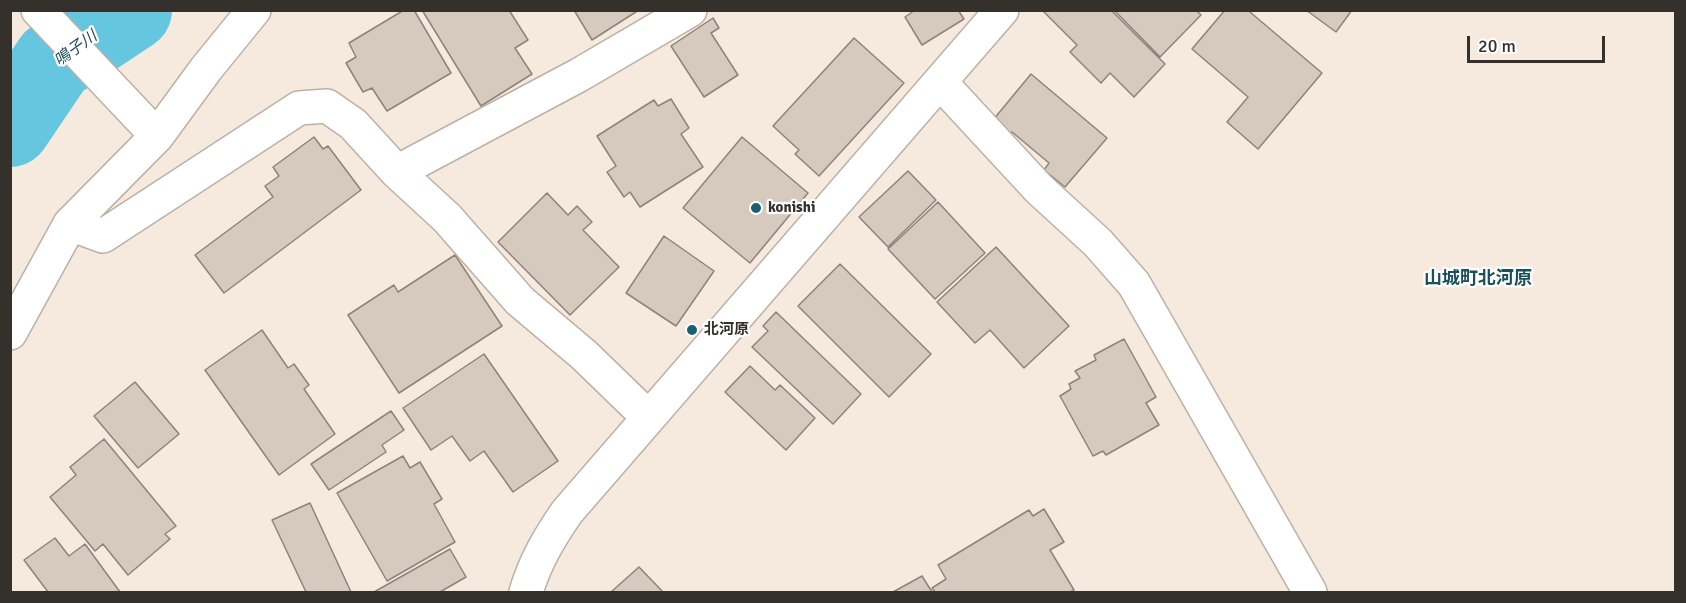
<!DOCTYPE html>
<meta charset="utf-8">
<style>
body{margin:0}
#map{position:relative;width:1686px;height:603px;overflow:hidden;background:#f6e9de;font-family:Signika,sans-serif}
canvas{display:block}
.frame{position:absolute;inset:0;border:12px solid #34302b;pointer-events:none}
.scale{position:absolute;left:1467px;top:36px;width:138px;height:27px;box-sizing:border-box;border:3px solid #34302b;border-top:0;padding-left:8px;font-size:18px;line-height:21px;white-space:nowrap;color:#34302b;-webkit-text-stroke:4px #fff;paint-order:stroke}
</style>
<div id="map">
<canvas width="1686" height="603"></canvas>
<div class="frame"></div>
<div class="scale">20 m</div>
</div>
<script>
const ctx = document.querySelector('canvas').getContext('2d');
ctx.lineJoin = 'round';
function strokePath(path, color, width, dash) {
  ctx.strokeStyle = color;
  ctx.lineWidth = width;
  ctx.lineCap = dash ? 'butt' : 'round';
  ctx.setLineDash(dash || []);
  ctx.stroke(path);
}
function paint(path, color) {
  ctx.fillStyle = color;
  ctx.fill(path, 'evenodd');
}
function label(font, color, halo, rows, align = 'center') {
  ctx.font = font + ' Signika,"Noto Sans JP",sans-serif';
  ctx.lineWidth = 4.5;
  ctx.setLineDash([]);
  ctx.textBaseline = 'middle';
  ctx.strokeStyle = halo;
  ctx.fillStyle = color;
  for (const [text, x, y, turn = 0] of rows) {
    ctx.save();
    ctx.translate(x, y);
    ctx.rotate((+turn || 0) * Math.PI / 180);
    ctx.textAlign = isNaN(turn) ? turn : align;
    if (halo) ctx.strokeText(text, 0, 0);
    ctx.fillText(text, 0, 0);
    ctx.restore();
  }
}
strokePath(new Path2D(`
 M 10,126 L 54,61 L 131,10`), '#65c6df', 82);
const building = new Path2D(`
 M 404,10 L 414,10 L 451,73 L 387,111 L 372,88 L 363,92 L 346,63 L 356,57 L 349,43 Z
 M 422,10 L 509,10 L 528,40 L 515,48 L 532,74 L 481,106 Z
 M 574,10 L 639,10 L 592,40 Z
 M 915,10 L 958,10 L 964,19 L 922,45 L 905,17 Z
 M 1042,10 L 1111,10 L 1165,64 L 1134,97 L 1110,73 L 1101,83 L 1070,52 L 1077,45 Z
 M 1114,10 L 1196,10 L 1201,15 L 1160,57 Z
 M 1225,10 L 1251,10 L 1250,12 L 1322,73 L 1258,149 L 1227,122 L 1248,97 L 1192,49 Z
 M 1306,10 L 1352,10 L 1336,32 Z
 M 713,18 L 719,28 L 711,33 L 738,75 L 704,97 L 671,46 Z
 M 854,38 L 904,83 L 819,176 L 795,154 L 799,150 L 773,126 Z
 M 1031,74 L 1107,138 L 1065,187 L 1044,170 L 1049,163 L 1012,132 L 1010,134 L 993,120 Z
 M 671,99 L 689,128 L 681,134 L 703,167 L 640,207 L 630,192 L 624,197 L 607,172 L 616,166 L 597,136 L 654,100 L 658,106 Z
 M 314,137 L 323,149 L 328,146 L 361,190 L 224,293 L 195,255 L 273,197 L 265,186 L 279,176 L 273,167 Z
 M 742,137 L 808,193 L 750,263 L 683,208 Z
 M 908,171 L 936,200 L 888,247 L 859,217 Z
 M 547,193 L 568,215 L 577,206 L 592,222 L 583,230 L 619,267 L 570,315 L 498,242 Z
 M 938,202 L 985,253 L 935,299 L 888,249 Z
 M 664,236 L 714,271 L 676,326 L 626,293 Z
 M 996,247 L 1069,326 L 1024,368 L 990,330 L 975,343 L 937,302 Z
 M 455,255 L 502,326 L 399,393 L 348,315 L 394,285 L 398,292 Z
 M 840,264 L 931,354 L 889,397 L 798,306 Z
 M 776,312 L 861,394 L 833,424 L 752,347 L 768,331 L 763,326 Z
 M 262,330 L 288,368 L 294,364 L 309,385 L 304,389 L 335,434 L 279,475 L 205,370 Z
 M 1124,339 L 1156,397 L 1146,403 L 1159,425 L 1106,455 L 1103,451 L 1093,456 L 1060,396 L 1071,389 L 1069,384 L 1080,378 L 1075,371 L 1096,360 L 1094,355 Z
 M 484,354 L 558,461 L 513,492 L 484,451 L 470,461 L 452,436 L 431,450 L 403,408 Z
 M 750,366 L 775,390 L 780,385 L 815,418 L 786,450 L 725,392 Z
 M 135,382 L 179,434 L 138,468 L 94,416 Z
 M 391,411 L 404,430 L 382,445 L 386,452 L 329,490 L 311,464 Z
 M 104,439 L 176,526 L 165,534 L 170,539 L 128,575 L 103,544 L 95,551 L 50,497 L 76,475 L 70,467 Z
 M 403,456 L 410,468 L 420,462 L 442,499 L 434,504 L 455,542 L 387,581 L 337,493 Z
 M 310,503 L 351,592 L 306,592 L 272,520 Z
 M 1044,509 L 1064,542 L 1050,550 L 1074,590 L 1070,592 L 935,592 L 932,588 L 946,579 L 938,565 L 1029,510 L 1033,516 Z
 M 55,538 L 69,556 L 85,544 L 120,592 L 48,592 L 24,560 Z
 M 450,549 L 466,577 L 440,592 L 374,592 Z
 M 639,567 L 663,592 L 611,592 Z
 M 922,576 L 932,592 L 893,592 Z`);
paint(building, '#d6c9be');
strokePath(building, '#8f8379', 1.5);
const minor = new Path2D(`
 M 38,10 L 157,136
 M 940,82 L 1039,189 L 1098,243 L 1134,284 L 1310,592
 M 397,172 L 579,75 L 690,10
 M 70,224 L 103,236 L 299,108 L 327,106 L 353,124 L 397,172 L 447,218 L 520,301 L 584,355 L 648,417
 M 10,333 L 70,224 L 157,136 L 206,69 L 254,10
 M 526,592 C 535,562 549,538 567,512 L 1002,10`);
strokePath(minor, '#bdb1a6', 36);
strokePath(minor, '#fff', 33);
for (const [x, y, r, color] of [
 [756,208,6,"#196071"],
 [692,330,6,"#196071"]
]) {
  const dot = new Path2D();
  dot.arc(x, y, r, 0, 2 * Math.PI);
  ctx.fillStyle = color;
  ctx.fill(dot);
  strokePath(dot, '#fff', 2);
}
label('bold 15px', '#34302b', '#fff', [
 ["konishi",768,208],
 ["北河原",704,330]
], 'left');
label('italic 16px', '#224e59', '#fff', [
 ["鳴子川",76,49,-36]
]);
label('bold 18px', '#19505d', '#fff', [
 ["山城町北河原",1478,279]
]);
</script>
